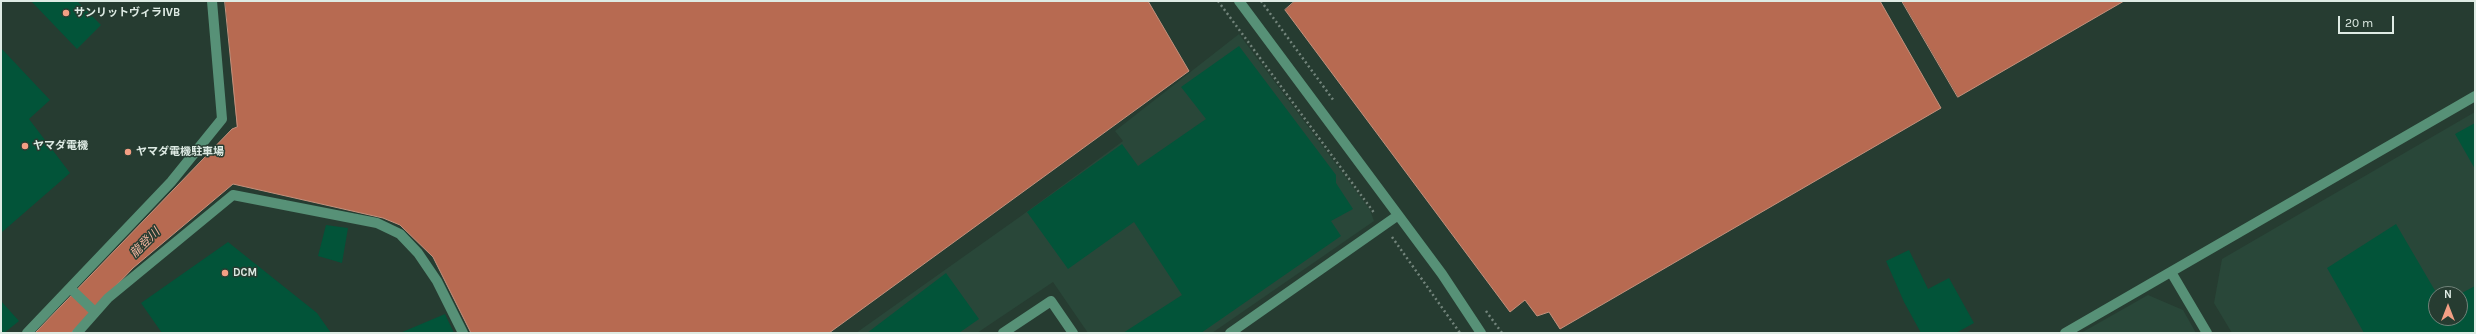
<!DOCTYPE html>
<meta charset="utf-8">
<style>
body{margin:0}
#map{position:relative;width:2476px;height:334px;overflow:hidden;background:#263c31;font-family:Karla,sans-serif}
canvas{display:block}
.frame{position:absolute;inset:0;border:2px solid #deebe4;pointer-events:none}
.north{position:absolute;left:2428px;top:286px;width:40px;height:40px;box-sizing:border-box;background:#263c31;border:1px solid #708279;border-radius:50%;rotate:0deg;font-size:11px;font-weight:700;line-height:16px;text-align:center;color:#deebe4}
.north::after{content:'';display:block;margin:auto;width:14px;height:18px;background:#f39f84;clip-path:polygon(50% 0,100% 100%,50% 72%,0 100%)}
.scale{position:absolute;left:2338px;top:16px;width:56px;height:18px;box-sizing:border-box;border:2px solid #deebe4;border-top:0;padding-left:5px;font-size:12px;line-height:14px;white-space:nowrap;color:#deebe4;-webkit-text-stroke:3px #263c31;paint-order:stroke}
</style>
<div id="map">
<canvas width="2476" height="334"></canvas>
<div class="frame"></div>
<div class="north">N</div>
<div class="scale">20 m</div>
</div>
<script>
const ctx = document.querySelector('canvas').getContext('2d');
ctx.lineJoin = 'round';
function paint(path, color) {
  ctx.fillStyle = color;
  ctx.fill(path, 'evenodd');
}
function strokePath(path, color, width, dash) {
  ctx.strokeStyle = color;
  ctx.lineWidth = width;
  ctx.lineCap = dash ? 'butt' : 'round';
  ctx.setLineDash(dash || []);
  ctx.stroke(path);
}
function label(font, color, halo, rows, align = 'center') {
  ctx.font = font + ' Karla,"Noto Sans JP",sans-serif';
  ctx.lineWidth = 3;
  ctx.setLineDash([]);
  ctx.textBaseline = 'middle';
  ctx.strokeStyle = halo;
  ctx.fillStyle = color;
  for (const [text, x, y, turn = 0] of rows) {
    ctx.save();
    ctx.translate(x, y);
    ctx.rotate((+turn || 0) * Math.PI / 180);
    ctx.textAlign = isNaN(turn) ? turn : align;
    if (halo) ctx.strokeText(text, 0, 0);
    ctx.fillText(text, 0, 0);
    ctx.restore();
  }
}
paint(new Path2D(`
 M 1239,34 L 1370,210 L 1374,221 L 1212,333 L 1088,333 L 1053,282 L 977,333 L 856,333 L 1021,216 L 1123,141 L 1115,131 Z
 M 2475,112 L 2475,333 L 2232,333 L 2214,303 L 2222,259 ZM 2436,294 L 2460,294 L 2460,318 L 2436,318 Z
 M 2148,295 L 2183,310 L 2196,333 L 2081,333 Z`), '#294739');
const water = new Path2D(`
 M 225,1 L 1148,1 L 1189,71 L 829,333 L 471,333 L 433,257 L 400,225 L 383,218 L 233,184 L 133,268 L 71,333 L 35,333 L 232,129 L 237,127 Z
 M 1295,1 L 1880,1 L 1941,108 L 1560,329 L 1549,312 L 1537,316 L 1525,300 L 1510,312 L 1285,10 Z
 M 1902,1 L 2124,1 L 1958,97 Z`);
paint(water, '#b76a51');
strokePath(water, '#c3917d', 1);
paint(new Path2D(`
 M 31,1 L 77,1 L 101,25 L 77,49 Z
 M 1239,46 L 1336,175 L 1336,183 L 1353,209 L 1331,221 L 1341,236 L 1201,333 L 1123,333 L 1182,295 L 1134,222 L 1068,269 L 1027,212 L 1122,144 L 1138,166 L 1206,119 L 1181,87 Z
 M 1,48 L 50,100 L 29,119 L 70,173 L 1,233 Z
 M 2475,123 L 2475,169 L 2455,134 Z
 M 2396,224 L 2437,294 L 2436,318 L 2460,318 L 2460,294 L 2475,286 L 2475,333 L 2364,333 L 2327,268 Z
 M 326,225 L 348,228 L 342,263 L 318,256 Z
 M 228,242 L 317,313 L 331,333 L 162,333 L 141,303 Z
 M 1909,250 L 1928,289 L 1949,278 L 1974,323 L 1956,333 L 1921,333 L 1904,302 L 1886,261 Z
 M 946,273 L 979,319 L 959,333 L 867,333 Z
 M 1,301 L 19,321 L 4,333 L 1,333 Z
 M 445,314 L 454,333 L 400,333 Z`), '#025439');
strokePath(new Path2D(`
 M 1218,1 L 1375,214
 M 1261,1 L 1334,101
 M 1392,237 L 1460,333
 M 1486,311 L 1502,333`), '#73857c', 2.5, [2, 3]);
strokePath(new Path2D(`
 M 1239,1 L 1442,274 L 1481,333
 M 2171,272 L 2207,333
 M 71,289 L 95,312
 M 27,333 L 171,182 L 222,119 L 212,1
 M 77,333 L 108,298 L 233,195 L 377,223 L 400,234 L 418,253 L 437,281 L 463,333
 M 1003,333 L 1051,301 L 1073,333
 M 1230,333 L 1397,216
 M 2065,333 L 2475,96`), '#579177', 10);
for (const [x, y, r, color] of [
 [66,13,4,"#f39f84"],
 [25,146,4,"#f39f84"],
 [128,152,4,"#f39f84"],
 [225,273,4,"#f39f84"]
]) {
  const dot = new Path2D();
  dot.arc(x, y, r, 0, 2 * Math.PI);
  ctx.fillStyle = color;
  ctx.fill(dot);
  strokePath(dot, '#263c31', 1.5);
}
label('bold 11px', '#deebe4', '#263c31', [
 ["サンリットヴィラⅣB",74,13],
 ["ヤマダ電機",33,146],
 ["ヤマダ電機駐車場",136,152],
 ["DCM",233,273]
], 'left');
label('italic 12px', '#f7b6a1', '#263c31', [
 ["龍登川",145,243,-45]
]);
</script>
